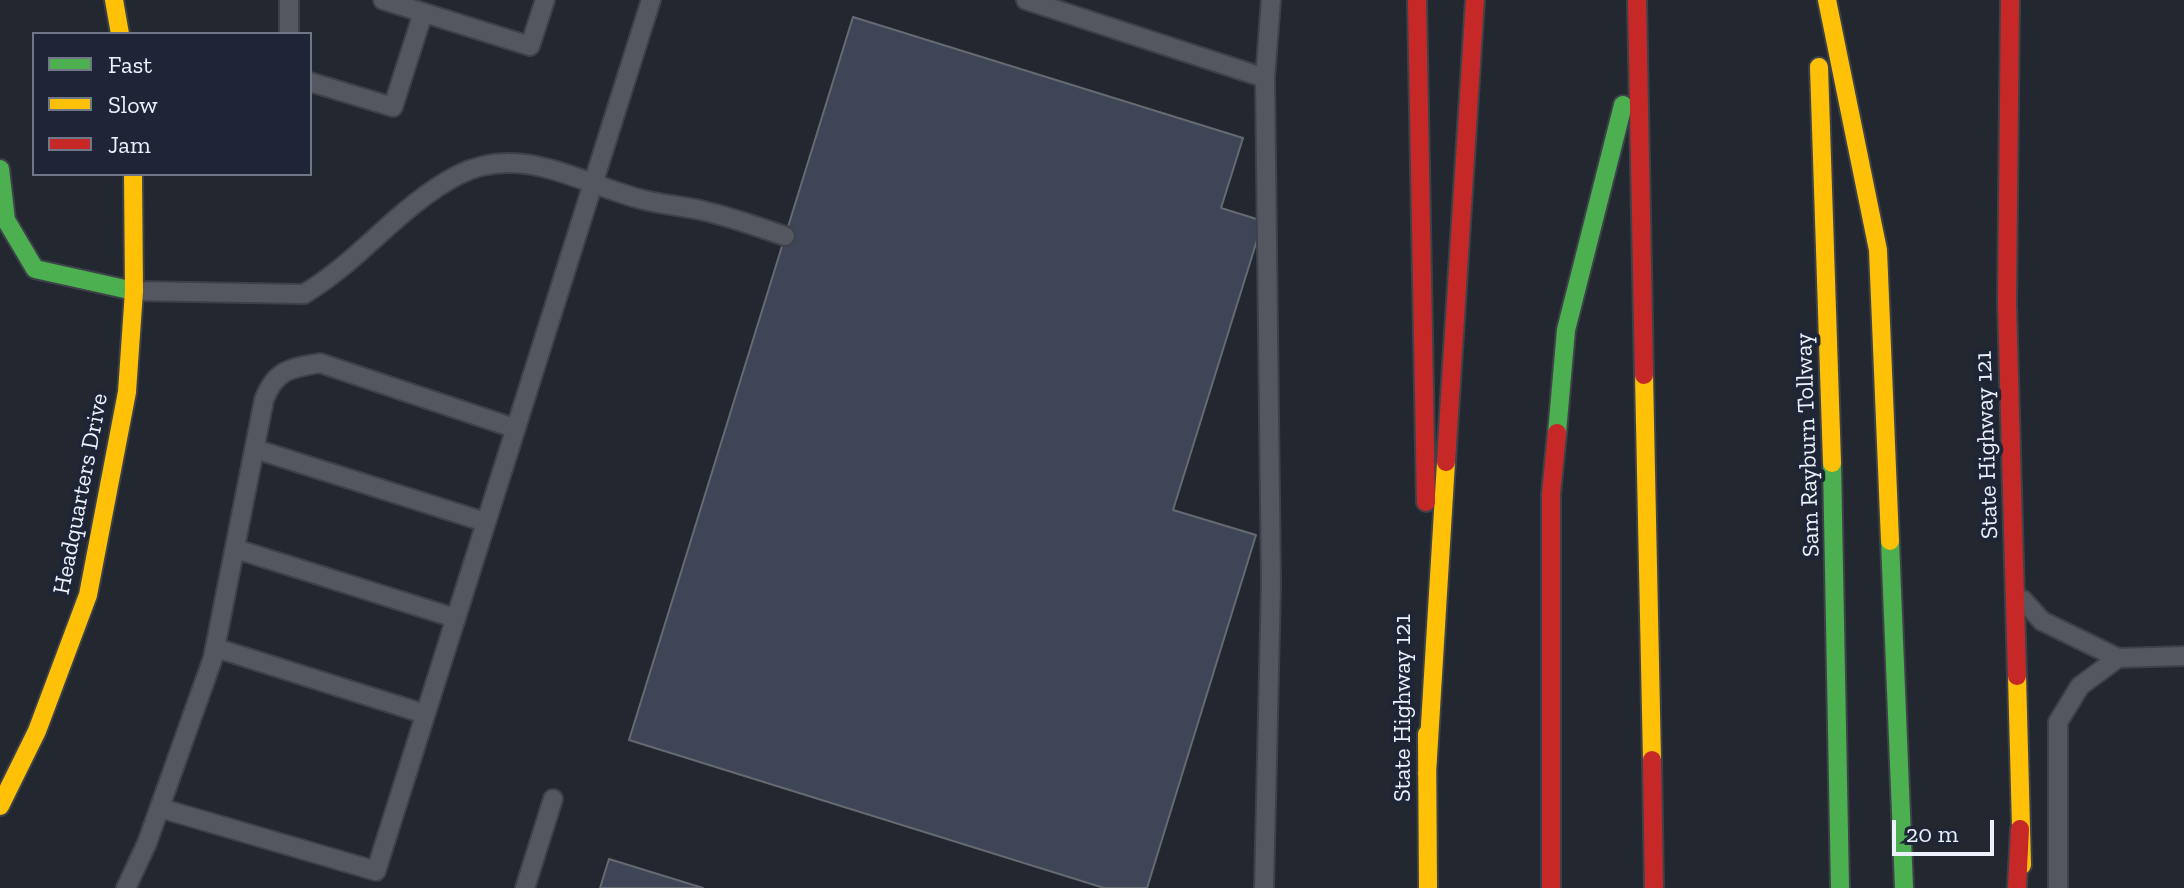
<!DOCTYPE html>
<style>
body{margin:0}
#map{position:relative;width:2184px;height:888px;overflow:hidden;background:#232730;font-family:"Zilla Slab",serif}
canvas{display:block}
.legend{position:absolute;left:32px;top:32px;width:280px;height:144px;box-sizing:border-box;background:#1d2536;border:2px solid #707786;margin:0;padding:10px 14px;list-style:none;font-size:24px;color:#ecf2fd}
.legend li{display:flex;align-items:center;gap:16px;height:40px}
.legend b{width:40px;border:2px solid #707786}
.scale{position:absolute;left:1892px;top:820px;width:102px;height:36px;box-sizing:border-box;border:4px solid #ecf2fd;border-top:0;padding-left:10px;font-size:24px;line-height:28px;white-space:nowrap;color:#ecf2fd;-webkit-text-stroke:6px #1d2536;paint-order:stroke}
</style>
<div id="map">
<canvas width="2184" height="888"></canvas>
<ul class="legend">
<li><b style="height:10px;background:#4caf50"></b>Fast</li>
<li><b style="height:10px;background:#ffc107"></b>Slow</li>
<li><b style="height:10px;background:#c62828"></b>Jam</li>
</ul>
<div class="scale">20 m</div>
</div>
<script>
const ctx = document.querySelector('canvas').getContext('2d');
ctx.lineJoin = 'round';
function paint(path, color) {
  ctx.fillStyle = color;
  ctx.fill(path, 'evenodd');
}
function strokePath(path, color, width, dash) {
  ctx.strokeStyle = color;
  ctx.lineWidth = width;
  ctx.lineCap = dash ? 'butt' : 'round';
  ctx.setLineDash(dash || []);
  ctx.stroke(path);
}
function label(font, color, halo, rows, align = 'center') {
  ctx.font = font + ' "Zilla Slab",serif';
  ctx.lineWidth = 8;
  ctx.setLineDash([]);
  ctx.textBaseline = 'middle';
  ctx.strokeStyle = halo;
  ctx.fillStyle = color;
  for (const [text, x, y, turn = 0] of rows) {
    ctx.save();
    ctx.translate(x, y);
    ctx.rotate((+turn || 0) * Math.PI / 180);
    ctx.textAlign = isNaN(turn) ? turn : align;
    if (halo) ctx.strokeText(text, 0, 0);
    ctx.fillText(text, 0, 0);
    ctx.restore();
  }
}
const building = new Path2D(`
 M 853,17 L 1243,138 L 1221,208 L 1263,221 L 1173,510 L 1256,535 L 1147,888 L 1104,888 L 629,740 Z
 M 609,859 L 703,888 L 600,888 Z`);
paint(building, '#3d4556');
strokePath(building, '#666a71', 2);
const lane = new Path2D(`
 M 289,0 L 289,34
 M 383,0 L 530,46 L 545,0
 M 1026,0 L 1265,78 L 1271,584 L 1264,888
 M 1265,78 L 1271,0
 M 310,82 L 393,107 L 423,13
 M 134,291 L 304,294 C 360,261 400,205 458,175 C 521,142 582,185 644,200 C 664,205 684,206 704,211 C 731,217 758,227 785,236
 M 255,449 L 485,522
 M 236,549 L 455,618
 M 2023,600 L 2042,621 L 2118,658 L 2184,656
 M 216,648 L 425,714
 M 160,808 L 376,871 L 651,0
 M 126,888 L 147,843 L 213,658 L 264,400 C 275,370 290,368 320,363 L 514,428
 M 525,888 L 553,799
 M 2058,888 L 2058,722 L 2080,686 L 2118,658`);
const fast = new Path2D(`
 M 0,169 L 6,220 L 35,269 L 134,291
 M 1557,433 L 1566,330 L 1623,105
 M 1832,463 L 1840,888
 M 1890,541 L 1904,888`);
const slow = new Path2D(`
 M 114,0 L 120,34
 M 1827,0 L 1878,250 L 1890,541
 M 1819,67 L 1832,463
 M 1644,375 L 1652,760
 M 2017,676 L 2022,865
 M 1427,734 L 1428,888
 M 1427,774 L 1446,462
 M 0,806 L 37,731 L 88,595 L 127,392 L 134,291 L 133,174`);
const jam = new Path2D(`
 M 1417,0 L 1426,502
 M 1637,0 L 1644,375
 M 2010,0 L 2007,303 L 2017,676
 M 1446,462 L 1475,0
 M 1652,760 L 1654,888
 M 1551,888 L 1551,494 L 1557,433
 M 2017,888 L 2020,829`);
strokePath(lane, '#3d4249', 22);
strokePath(fast, '#3d4249', 22);
strokePath(slow, '#3d4249', 22);
strokePath(jam, '#3d4249', 22);
strokePath(lane, '#54575f', 18);
strokePath(fast, '#4caf50', 18);
strokePath(slow, '#ffc107', 18);
strokePath(jam, '#c62828', 18);
label('24px', '#ecf2fd', '#1d2536', [
 ["Sam Rayburn Tollway",1808,445,-92],
 ["State Highway 121",1987,445,-92],
 ["Headquarters Drive",81,494,-79],
 ["State Highway 121",1403,708,-90]
]);
</script>
